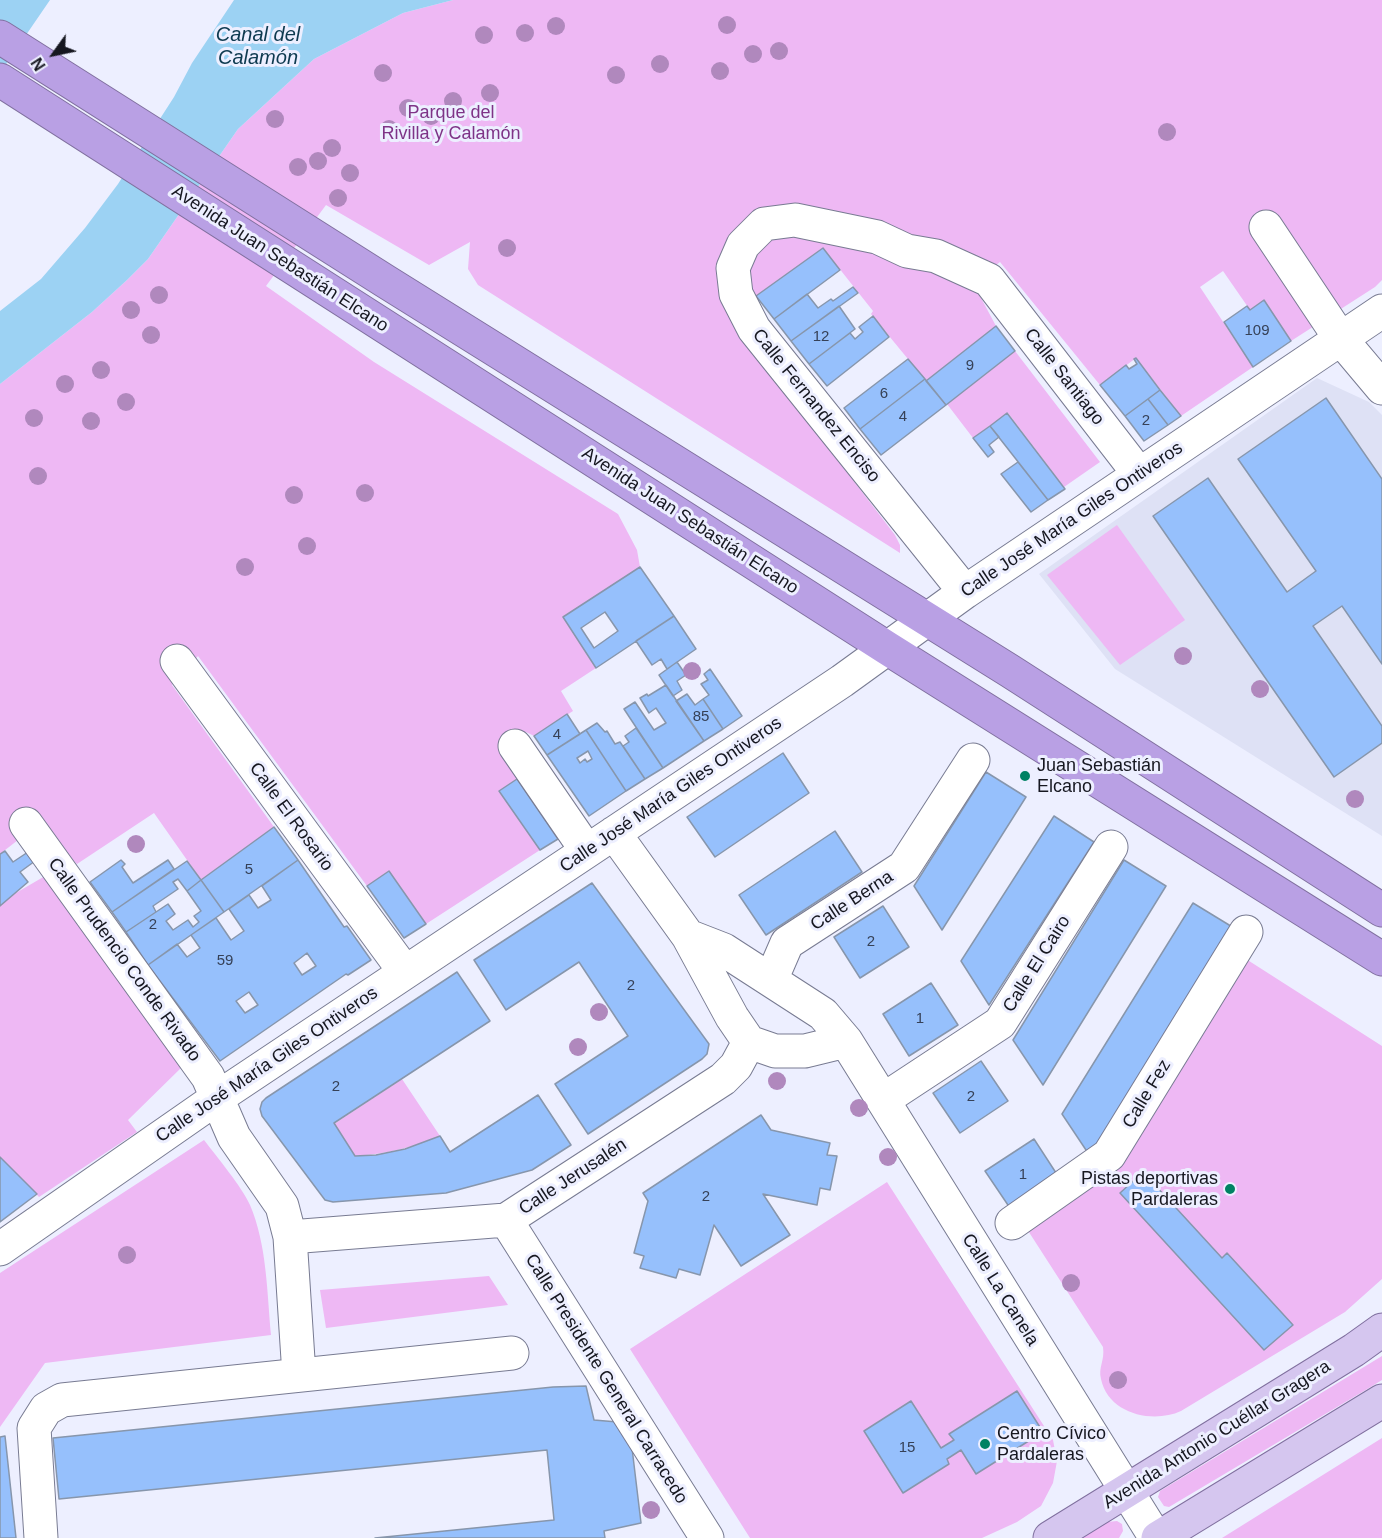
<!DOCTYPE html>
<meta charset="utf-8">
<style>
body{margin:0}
#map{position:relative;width:1382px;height:1538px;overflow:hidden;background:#edefff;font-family:Arial,sans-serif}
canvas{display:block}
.north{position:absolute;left:24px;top:24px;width:60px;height:60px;-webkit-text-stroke:4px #edefff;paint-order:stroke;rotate:237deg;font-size:16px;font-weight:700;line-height:24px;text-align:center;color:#161720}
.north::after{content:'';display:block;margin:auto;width:21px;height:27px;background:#161720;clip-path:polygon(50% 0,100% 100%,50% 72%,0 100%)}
</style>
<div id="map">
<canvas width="1382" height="1538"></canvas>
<div class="north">N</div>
</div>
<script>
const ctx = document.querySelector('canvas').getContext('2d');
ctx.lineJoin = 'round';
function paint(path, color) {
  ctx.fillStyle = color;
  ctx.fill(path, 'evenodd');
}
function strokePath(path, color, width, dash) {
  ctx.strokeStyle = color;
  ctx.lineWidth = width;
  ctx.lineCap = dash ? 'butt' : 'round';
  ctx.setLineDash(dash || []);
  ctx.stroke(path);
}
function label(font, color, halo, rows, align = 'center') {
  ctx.font = font + ' Arial,sans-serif';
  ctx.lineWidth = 6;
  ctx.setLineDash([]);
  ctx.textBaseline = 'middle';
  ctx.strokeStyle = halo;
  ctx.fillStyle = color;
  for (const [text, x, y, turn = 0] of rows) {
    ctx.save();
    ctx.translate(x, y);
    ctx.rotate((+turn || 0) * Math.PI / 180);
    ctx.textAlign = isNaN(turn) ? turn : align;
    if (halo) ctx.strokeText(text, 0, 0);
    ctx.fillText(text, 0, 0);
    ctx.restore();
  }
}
paint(new Path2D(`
 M 1317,378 L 1369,402 L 1382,415 L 1382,836 L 1115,669 L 1039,574 Z`), '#dee1f5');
paint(new Path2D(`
 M 453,0 L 1382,0 L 1382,280 L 1375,287 L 1291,341 L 1264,300 L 1250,310 L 1223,271 L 1200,287 L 1253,367 L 1181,416 L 1136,358 L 1100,385 L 1000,262 L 973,283 L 996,326 L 926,381 L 871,314 L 873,311 L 823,248 L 756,296 L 771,373 L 895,535 L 900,545 L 900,553 L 478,285 L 468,269 L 470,242 L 429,265 L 326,205 L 266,286 L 374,362 L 618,514 L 637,550 L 640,567 L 563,617 L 596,668 L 561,691 L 573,711 L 534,736 L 526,732 L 518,732 L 517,779 L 500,791 L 540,850 L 426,924 L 389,871 L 367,886 L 198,656 L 172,685 L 274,827 L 201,880 L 154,813 L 77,864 L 31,820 L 18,840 L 0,854 L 0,384 L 92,312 L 127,280 L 148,259 L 238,129 L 314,59 L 403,13 Z
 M 1015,351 L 1100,462 L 1064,487 L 1008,413 L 973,438 L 947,404 Z
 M 1117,525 L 1185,620 L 1120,665 L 1047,575 Z
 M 45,876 L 182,1067 L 128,1120 L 137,1132 L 39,1197 L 0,1157 L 0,906 L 9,897 Z
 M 1246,959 L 1382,1046 L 1382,1279 L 1345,1312 L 1181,1411 C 1153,1424 1108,1414 1101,1379 C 1098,1367 1105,1361 1103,1347 L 1025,1226 L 1130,1153 Z
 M 402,1079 L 440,1136 C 412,1148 385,1154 355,1156 L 334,1124 Z
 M 204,1140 C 217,1157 242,1187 250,1205 C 267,1245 267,1292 271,1335 L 45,1363 L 0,1427 L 0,1273 Z
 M 887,1182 L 1053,1440 L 1057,1461 L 1053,1483 L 1041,1506 L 1017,1522 L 982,1538 L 750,1538 L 630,1349 Z
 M 489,1276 L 508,1305 L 326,1328 L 320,1290 Z
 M 1382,1356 L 1382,1380 L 1364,1391 L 1169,1507 L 1164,1506 L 1158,1497 L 1160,1491 Z
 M 1382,1438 L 1382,1538 L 1222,1538 Z
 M 1117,1521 L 1122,1524 L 1123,1531 L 1119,1538 L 1082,1538 L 1107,1522 Z`), '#eeb8f4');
paint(new Path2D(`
 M 0,0 L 50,0 L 0,73 Z
 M 234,0 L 453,0 L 403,13 L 314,59 L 238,129 L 148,259 L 127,280 L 92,312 L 0,384 L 0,311 L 41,279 L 85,228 L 118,184 L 174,97 L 192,63 Z`), '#9cd2f3');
const building = new Path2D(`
 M 823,248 L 840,270 L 774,319 L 756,296 Z
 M 853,287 L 858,293 L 791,341 L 774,319 L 807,294 L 818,308 L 831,299 L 833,301 Z
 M 1264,300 L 1291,341 L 1253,367 L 1224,322 L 1247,306 L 1250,310 Z
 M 839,306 L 855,329 L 809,364 L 791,341 Z
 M 873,316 L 889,337 L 827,386 L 809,364 L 850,333 L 855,339 L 863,332 L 859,327 Z
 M 996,326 L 1015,351 L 946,405 L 926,381 Z
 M 1136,358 L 1160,390 L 1125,416 L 1100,385 L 1126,365 L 1129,369 L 1137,364 L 1134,359 Z
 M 908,359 L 925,379 L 860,429 L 844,408 Z
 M 925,379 L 946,405 L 881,455 L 860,429 Z
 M 1160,390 L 1181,416 L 1168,425 L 1148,399 Z
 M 1326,398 L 1382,479 L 1382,664 L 1342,606 L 1313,626 L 1382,726 L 1382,743 L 1334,777 L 1153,516 L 1208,478 L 1287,592 L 1316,571 L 1238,459 Z
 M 1148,399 L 1168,425 L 1144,441 L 1125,416 Z
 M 1007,413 L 1065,489 L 1048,500 L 990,426 Z
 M 990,426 L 999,437 L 989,445 L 994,452 L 988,457 L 973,438 Z
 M 1018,462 L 1048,500 L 1031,512 L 1001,474 Z
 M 640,567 L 674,616 L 596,668 L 563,617 ZM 605,612 L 618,631 L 594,648 L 581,628 Z
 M 674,616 L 696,649 L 667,669 L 661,659 L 652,665 L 636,641 Z
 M 677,662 L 686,675 L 677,681 L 682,690 L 673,696 L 659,675 Z
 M 710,669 L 742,716 L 723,729 L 703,699 L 709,695 L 701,684 L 708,680 L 704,674 Z
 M 666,685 L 704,741 L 663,768 L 624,709 L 635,702 L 654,730 L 666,723 L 656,708 L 649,713 L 640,698 L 647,694 L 648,696 Z
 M 687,694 L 695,705 L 703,699 L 723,729 L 704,741 L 676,701 Z
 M 567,714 L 580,734 L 547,755 L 534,736 Z
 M 597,723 L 605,732 L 607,731 L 615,744 L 620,742 L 645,779 L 626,791 L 586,730 Z
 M 636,728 L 663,768 L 645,779 L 623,746 L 629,742 L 625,736 Z
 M 586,730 L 626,791 L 589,816 L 547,755 ZM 588,751 L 592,759 L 587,762 L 585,759 L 580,763 L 577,758 Z
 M 783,753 L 809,793 L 715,857 L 687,817 Z
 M 986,772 L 1026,797 L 942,930 L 914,886 Z
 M 517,779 L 558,839 L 540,850 L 499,791 Z
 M 1054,816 L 1094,842 L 989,1005 L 961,961 Z
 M 274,827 L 298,860 L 224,912 L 201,880 Z
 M 835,831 L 862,872 L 766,935 L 739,895 Z
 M 5,851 L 13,862 L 28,852 L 35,861 L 20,872 L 28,882 L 0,906 L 0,854 Z
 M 121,860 L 125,864 L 122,867 L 133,883 L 168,860 L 174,869 L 112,912 L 90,882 Z
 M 298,860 L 344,927 L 347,926 L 371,960 L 348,975 L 346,974 L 220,1061 L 148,965 L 177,944 L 187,957 L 200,948 L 191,935 L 216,918 L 231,940 L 244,931 L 229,909 L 249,895 L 258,908 L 271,900 L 262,886 ZM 307,953 L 316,966 L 302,975 L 294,963 ZM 249,992 L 258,1005 L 245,1013 L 236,1001 Z
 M 1124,860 L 1166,886 L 1043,1085 L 1013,1040 Z
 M 187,861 L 201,880 L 187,891 L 178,879 L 173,882 L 178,889 L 153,906 L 156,912 L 126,932 L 112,912 Z
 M 389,871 L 426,924 L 404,938 L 367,886 Z
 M 201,880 L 224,912 L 148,965 L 126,932 L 168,904 L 175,914 L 166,921 L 173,930 L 188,920 L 193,927 L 199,922 L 194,916 L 201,911 L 187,891 Z
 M 592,883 L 709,1044 L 707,1054 L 702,1059 L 588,1134 L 555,1084 L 628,1036 L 579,962 L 506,1010 L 474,960 Z
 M 1193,903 L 1234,928 L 1092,1159 L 1062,1114 Z
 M 883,906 L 909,947 L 860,978 L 834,937 Z
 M 457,972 L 490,1021 L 334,1123 L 355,1156 L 376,1155 L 405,1149 L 440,1136 L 450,1152 L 538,1095 L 571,1145 L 532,1170 L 446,1193 L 333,1202 L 325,1200 L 262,1116 L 260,1109 L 262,1102 L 266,1098 Z
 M 931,983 L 958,1025 L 909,1056 L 883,1014 Z
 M 981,1061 L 1008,1101 L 960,1133 L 933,1093 Z
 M 761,1115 L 771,1130 L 830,1143 L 827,1155 L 837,1156 L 830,1190 L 820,1188 L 817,1205 L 763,1194 L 790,1235 L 741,1266 L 714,1225 L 700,1275 L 679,1269 L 676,1278 L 640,1268 L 644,1256 L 634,1253 L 648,1201 L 643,1193 Z
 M 1034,1139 L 1060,1179 L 1012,1211 L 985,1171 Z
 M 0,1157 L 37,1194 L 0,1222 Z
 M 1143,1172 L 1222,1258 L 1227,1253 L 1293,1325 L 1264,1350 L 1120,1193 Z
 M 586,1386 L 594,1420 L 629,1423 L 641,1523 L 604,1531 L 605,1538 L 375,1538 L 554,1520 L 547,1450 L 59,1499 L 53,1438 L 553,1387 Z
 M 1017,1391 L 1043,1432 L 976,1474 L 961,1450 L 947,1459 L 949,1464 L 903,1493 L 864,1431 L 911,1401 L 941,1448 L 954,1440 L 949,1434 Z
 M 5,1436 L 16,1538 L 0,1538 L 0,1437 Z`);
paint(building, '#96c0fc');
strokePath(building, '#8796ac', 1.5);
const street = new Path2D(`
 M 1266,227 L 1340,338 L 1382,388
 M 965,592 L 754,329 L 736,294 L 733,268 L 743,245 L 764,224 L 795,220 L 877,237 L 907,251 L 936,256 L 989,280 L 1139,474
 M 177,661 L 405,972
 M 515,746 L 587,851
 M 26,824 L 208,1077 L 234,1137 L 282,1206 L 290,1237 L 299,1375
 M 614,833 L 688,936 L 732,1017 L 749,1042 L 775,1051 L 805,1051 L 846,1041
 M 688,936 L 724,950 L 823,1014 L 846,1041 L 1156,1538
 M 771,980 L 787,943 L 904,867 L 973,760
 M 883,1100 L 1000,1023 L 1111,847
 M 506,1220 L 707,1538
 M 1012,1223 L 1109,1155 L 1246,932
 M 290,1237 L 506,1220 L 723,1079 L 736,1066 L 749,1042
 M 0,1249 L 217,1098 L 842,681 L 965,592 L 1382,311
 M 41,1538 L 34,1428 L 46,1409 L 62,1400 L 512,1353`);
const primary = new Path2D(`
 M 1050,1538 L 1354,1350 L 1382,1330
 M 1158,1538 L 1382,1401`);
const highway = new Path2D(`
 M 0,37 L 385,281 L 1010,671 L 1382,910
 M 0,80 L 887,648 L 1382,959`);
strokePath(street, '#787b92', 35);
strokePath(primary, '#80709f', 35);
strokePath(highway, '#80709f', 35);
strokePath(street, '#fff', 33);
strokePath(primary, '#d5c6ef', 33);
strokePath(highway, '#b9a0e4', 33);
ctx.fillStyle = '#b088bd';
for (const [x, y] of [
 [727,25],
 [556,26],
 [525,33],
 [484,35],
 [779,51],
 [753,54],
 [660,64],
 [720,71],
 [383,73],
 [616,75],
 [490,93],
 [453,101],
 [408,108],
 [431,116],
 [275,119],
 [389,129],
 [1167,132],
 [332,148],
 [318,161],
 [298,167],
 [350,173],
 [338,198],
 [507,248],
 [159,295],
 [131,310],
 [151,335],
 [101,370],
 [65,384],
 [126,402],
 [34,418],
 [91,421],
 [38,476],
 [365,493],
 [294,495],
 [307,546],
 [245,567],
 [1183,656],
 [692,671],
 [1260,689],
 [1355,799],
 [136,844],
 [599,1012],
 [578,1047],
 [777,1081],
 [859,1108],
 [888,1157],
 [127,1255],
 [1071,1283],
 [1118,1380],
 [651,1510]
]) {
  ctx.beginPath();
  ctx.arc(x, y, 9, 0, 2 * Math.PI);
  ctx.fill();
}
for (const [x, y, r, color] of [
 [1025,776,6,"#008263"],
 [1230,1189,6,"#008263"],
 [985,1444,6,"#008263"]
]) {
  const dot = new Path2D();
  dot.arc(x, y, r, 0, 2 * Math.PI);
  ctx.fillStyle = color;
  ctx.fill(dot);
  strokePath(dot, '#edefff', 2);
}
label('15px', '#364157', null, [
 ["109",1257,331],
 ["12",821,337],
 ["9",970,366],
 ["6",884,394],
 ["4",903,417],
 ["2",1146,421],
 ["85",701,717],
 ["4",557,735],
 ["5",249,870],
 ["2",153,925],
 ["2",871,942],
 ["59",225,961],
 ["2",631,986],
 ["1",920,1019],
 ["2",336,1087],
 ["2",971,1097],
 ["1",1023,1175],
 ["2",706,1197],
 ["15",907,1448]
]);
label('18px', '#7e3387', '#edefff', [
 ["Parque del",451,113],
 ["Rivilla y Calamón",451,134]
]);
label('18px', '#161720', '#edefff', [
 ["Avenida Juan Sebastián Elcano",280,259,33],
 ["Calle Santiago",1064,377,52],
 ["Calle Fernandez Enciso",816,406,51],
 ["Calle José María Giles Ontiveros",1072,520,-34],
 ["Avenida Juan Sebastián Elcano",690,521,33],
 ["Calle José María Giles Ontiveros",671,795,-34],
 ["Calle El Rosario",291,817,54],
 ["Calle Berna",852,901,-33],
 ["Calle Prudencio Conde Rivado",124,960,54],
 ["Calle El Cairo",1037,964,-58],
 ["Calle José María Giles Ontiveros",267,1065,-34],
 ["Calle Fez",1147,1094,-59],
 ["Calle Jerusalén",573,1177,-33],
 ["Calle La Canela",1000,1290,58],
 ["Calle Presidente General Carracedo",606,1379,58],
 ["Avenida Antonio Cuéllar Gragera",1217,1435,-32]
]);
label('18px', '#161720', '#edefff', [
 ["Juan Sebastián",1037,766],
 ["Elcano",1037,787],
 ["Pistas deportivas",1218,1179,"right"],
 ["Pardaleras",1218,1200,"right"],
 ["Centro Cívico",997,1434],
 ["Pardaleras",997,1455]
], 'left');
label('italic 20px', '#0e3a50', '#edefff', [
 ["Canal del",258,35],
 ["Calamón",258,58]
]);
</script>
